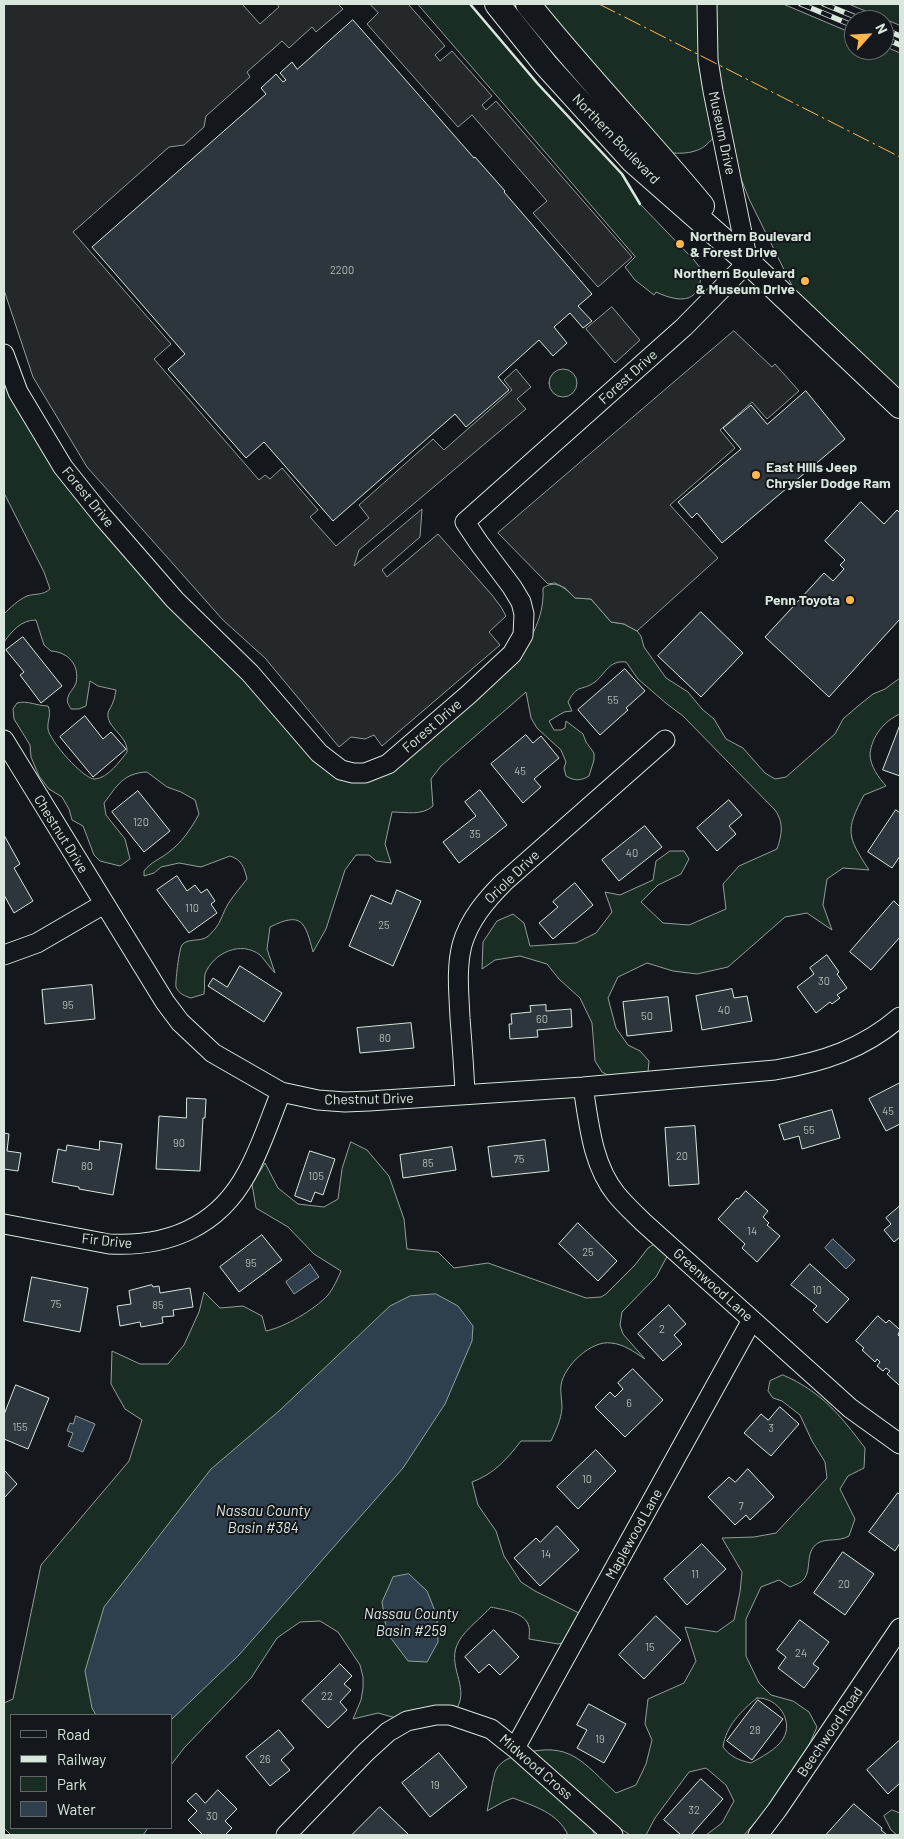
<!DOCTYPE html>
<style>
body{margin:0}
#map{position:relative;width:904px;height:1839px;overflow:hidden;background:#14181c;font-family:Barlow,sans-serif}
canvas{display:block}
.frame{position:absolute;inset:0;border:5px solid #d8e6dc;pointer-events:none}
.legend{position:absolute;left:10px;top:1714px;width:162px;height:115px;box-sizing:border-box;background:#14181c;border:1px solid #626a69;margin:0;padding:6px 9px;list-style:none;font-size:15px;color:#d8e6dc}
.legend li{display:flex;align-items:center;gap:10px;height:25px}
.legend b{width:25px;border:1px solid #626a69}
.north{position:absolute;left:844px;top:10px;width:50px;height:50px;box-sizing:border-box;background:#14181c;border:1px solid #626a69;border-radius:50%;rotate:64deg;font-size:14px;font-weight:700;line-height:20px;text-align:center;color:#d8e6dc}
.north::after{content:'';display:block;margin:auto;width:18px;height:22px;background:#ffb74d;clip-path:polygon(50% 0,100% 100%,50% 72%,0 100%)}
</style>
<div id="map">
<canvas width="904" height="1839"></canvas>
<div class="frame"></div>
<ul class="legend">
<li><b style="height:6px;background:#14181c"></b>Road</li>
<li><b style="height:6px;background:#d8e6dc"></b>Railway</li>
<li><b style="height:14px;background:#1a2d24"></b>Park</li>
<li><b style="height:14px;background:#2f3f4d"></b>Water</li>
</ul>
<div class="north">N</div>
</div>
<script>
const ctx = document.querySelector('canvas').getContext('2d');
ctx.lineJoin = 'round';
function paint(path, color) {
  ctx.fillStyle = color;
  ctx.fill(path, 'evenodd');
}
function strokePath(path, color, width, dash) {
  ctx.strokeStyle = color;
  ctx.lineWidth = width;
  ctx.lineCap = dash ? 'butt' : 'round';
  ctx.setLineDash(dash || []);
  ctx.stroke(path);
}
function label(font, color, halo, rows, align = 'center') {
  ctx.font = font + ' Barlow,sans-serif';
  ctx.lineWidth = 4;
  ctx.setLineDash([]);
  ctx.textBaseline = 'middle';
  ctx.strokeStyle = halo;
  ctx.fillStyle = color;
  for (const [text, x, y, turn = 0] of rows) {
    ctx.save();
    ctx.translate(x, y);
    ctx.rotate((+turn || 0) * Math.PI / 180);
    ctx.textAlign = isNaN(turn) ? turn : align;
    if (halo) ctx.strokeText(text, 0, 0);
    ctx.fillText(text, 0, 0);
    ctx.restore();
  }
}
const green = new Path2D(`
 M 418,4 L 470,4 L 538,84 L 622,174 L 640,204 L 694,260 L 701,269 C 702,303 682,304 656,292 L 654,295 L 635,280 L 625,267 L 635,257 Z
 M 529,4 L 783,4 L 854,34 L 854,50 L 884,50 L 884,46 L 900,53 L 900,406 L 807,316 L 749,199 L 722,130 C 716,135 711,141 705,146 C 691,156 674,153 658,152 Z
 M 849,4 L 900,4 L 900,25 Z
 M 4,354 L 63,467 L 319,753 L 365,773 L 530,639 C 539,622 544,607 543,588 C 556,579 565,588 575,598 L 591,599 L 611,622 L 624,624 L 637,631 L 641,636 L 644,647 L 666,678 L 688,692 L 702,709 L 714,719 L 726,739 L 743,748 L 765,773 L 775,779 L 786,777 L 835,734 L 843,719 L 858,706 L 873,694 L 885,689 L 900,678 L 900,714 C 884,721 872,736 870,754 C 870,766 879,778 886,786 L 864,795 C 845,831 847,836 869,870 L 843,868 L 827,879 L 823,905 L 832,930 L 807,913 L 785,917 L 728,967 L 697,974 L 673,971 L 647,963 L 618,977 L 608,998 L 616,1028 L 628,1045 L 640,1051 L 649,1061 L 648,1072 L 634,1079 L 613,1078 L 602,1072 L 595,1061 L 592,1023 L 580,998 L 559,979 L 547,964 L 520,956 L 495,960 L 482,969 L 483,942 L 497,921 L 513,914 L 524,923 L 530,946 L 576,943 L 596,933 L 612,912 L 605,892 L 620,895 L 653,880 L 656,861 L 670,851 L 684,851 L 689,859 L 681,874 L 658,885 L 641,902 L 663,923 L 689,925 L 726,909 L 723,884 L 739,866 L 777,849 C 782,834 784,823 775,810 L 683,716 L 667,704 L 638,679 L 626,662 C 609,660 606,673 595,682 C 581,692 578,683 568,702 L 572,711 L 564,712 L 549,721 L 554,730 L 561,730 L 565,728 L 566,721 L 583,734 L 586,742 L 594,753 L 594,760 L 589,776 C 581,781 574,781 566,776 L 564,768 L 566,762 L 561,750 L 537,728 L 531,718 L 526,692 L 441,766 L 431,779 L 433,806 C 422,816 406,812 392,812 L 385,844 L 391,863 L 376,861 L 369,855 L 356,855 L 345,870 L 326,929 L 313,952 C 305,922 302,911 270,927 L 267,949 L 275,973 C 270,968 265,960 260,955 C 241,940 213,953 205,974 C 204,980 205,988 204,994 L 191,998 C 185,996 179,994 176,987 C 175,984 179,949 182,945 C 187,938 200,942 207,937 C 210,935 213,931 215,929 C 221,922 223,912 228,904 C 233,896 240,888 247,879 C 244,867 242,860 230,856 L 201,867 L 179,863 L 161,867 L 154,873 L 144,876 L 144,871 C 152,861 159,860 169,852 C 182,842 191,829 199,814 L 195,800 L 181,792 L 167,787 L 147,772 C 123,773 117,786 104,803 L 106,815 L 125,839 L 130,859 L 120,866 L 100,861 L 94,855 L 83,826 L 72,820 L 69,809 L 62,797 L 49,789 L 39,776 L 31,757 L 30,745 L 14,719 L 13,709 L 17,703 C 27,700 37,706 48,706 C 52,715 47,720 48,729 C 49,740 84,780 95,779 C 108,778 120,761 127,752 C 128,735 106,728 108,713 C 109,709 112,706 113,702 C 115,698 115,694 116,690 L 98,686 L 90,681 L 86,706 L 79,709 L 71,709 C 69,705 66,702 68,697 C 69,692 74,689 76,683 C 80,665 68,652 51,651 L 44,645 L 36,620 C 21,620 12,631 4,642 L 4,614 C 10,608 18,600 27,596 C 36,593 42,596 50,589 L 44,572 L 4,493 Z
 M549 383a14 14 0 1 1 28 0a14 14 0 1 1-28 0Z
 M 351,1142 L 367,1150 L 389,1176 L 404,1219 L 407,1249 L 438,1252 L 454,1268 L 488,1263 L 586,1298 L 601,1297 L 606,1294 L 635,1265 L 648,1248 L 656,1243 L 670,1251 L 656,1277 L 622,1312 L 620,1325 L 623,1334 L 645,1359 C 634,1352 624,1344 611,1343 C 591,1340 564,1366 561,1385 C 560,1392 562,1400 562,1408 C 561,1420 556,1430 551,1441 L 521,1441 C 507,1459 494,1474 472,1482 L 478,1505 L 496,1531 L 504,1556 L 521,1582 L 535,1591 L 581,1614 L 592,1631 L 566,1642 L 558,1644 L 529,1639 C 529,1636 530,1631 529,1627 C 526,1612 503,1610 491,1607 C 482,1617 465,1630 459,1641 C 445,1665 470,1686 457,1708 L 407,1721 L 378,1713 L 353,1719 L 361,1700 L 363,1688 L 363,1677 L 360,1665 L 338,1632 L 320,1621 L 300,1622 L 277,1638 L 251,1678 L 184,1748 L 171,1765 L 171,1715 L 11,1715 L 11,1828 L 148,1828 L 143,1835 L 11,1835 L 4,1828 L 4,1703 L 13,1699 L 41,1565 L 129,1461 L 142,1420 L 125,1409 L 111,1384 L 112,1351 L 140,1364 L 168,1364 L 184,1345 L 199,1312 L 204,1292 L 220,1308 L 243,1306 L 262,1316 L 266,1331 C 285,1327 314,1310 328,1295 C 333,1289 338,1278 341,1271 L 314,1254 L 288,1227 L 256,1208 L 252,1184 L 265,1163 L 278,1188 L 298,1204 L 324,1207 L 338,1199 L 342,1169 Z
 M 783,1375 C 822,1392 840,1415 865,1448 L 864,1468 L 848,1476 L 840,1489 L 855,1519 L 849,1536 C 839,1542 826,1538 818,1543 C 803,1553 814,1572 801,1582 C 798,1584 794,1585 790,1587 L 779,1580 L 761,1587 L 746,1619 L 746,1656 L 759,1683 L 771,1695 L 793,1701 L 809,1712 L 817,1727 L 803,1759 L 764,1812 L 744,1835 L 706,1835 L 722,1823 L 734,1801 L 726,1785 L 706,1768 L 689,1772 L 655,1818 L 646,1835 L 630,1835 L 621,1829 L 587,1820 L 595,1835 L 568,1835 C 558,1813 534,1806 513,1798 L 503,1802 L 487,1811 C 489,1803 493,1776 496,1770 C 501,1760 512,1757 521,1754 C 571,1740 583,1763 616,1793 L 636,1785 L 646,1764 L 652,1740 L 645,1724 L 648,1699 L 684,1683 L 696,1661 L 685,1627 L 717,1632 L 734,1620 L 740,1592 L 742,1572 L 722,1538 L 754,1537 L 776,1533 L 827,1478 L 825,1462 L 812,1441 L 800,1415 L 782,1401 L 773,1398 L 768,1391 L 770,1381 ZM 757,1698 C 778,1697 794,1721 783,1739 C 776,1750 761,1757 751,1763 C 738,1760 731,1757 723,1747 C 726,1726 741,1711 757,1698 Z
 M 892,1810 L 900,1813 L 900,1835 L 897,1835 L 891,1830 L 884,1816 Z`);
paint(green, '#1a2d24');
strokePath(green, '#939e99', 1);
const parking = new Path2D(`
 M 4,4 L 242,4 L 260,24 L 279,7 L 277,4 L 338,4 L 343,9 L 316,32 L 312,27 L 289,48 L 282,41 L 247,72 L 250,77 L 206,116 L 204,127 L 184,145 L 169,147 L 73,232 L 171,344 L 154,359 L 259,480 L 265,475 L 270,479 L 282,468 L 318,510 L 310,517 L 336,546 L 369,518 L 359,505 L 433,439 L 444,450 L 512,390 L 504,380 L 516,369 L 531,387 L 517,399 L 526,409 L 359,550 L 354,566 L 422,509 L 420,537 L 382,570 L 387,577 L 438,534 L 492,595 L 501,607 L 506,616 L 489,632 L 500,645 L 382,746 L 374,735 L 365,739 L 351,737 L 339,747 L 265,658 L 223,620 L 87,467 L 33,377 L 4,290 Z
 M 370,4 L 408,4 L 445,46 L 435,55 L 440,61 L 452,51 L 492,96 L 482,105 L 486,110 L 496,101 L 632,257 L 598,287 L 533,213 L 547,201 L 472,115 L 458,127 L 367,24 L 378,13 Z
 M 612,307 L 640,340 L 615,363 L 586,329 Z
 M 734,331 L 772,367 L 775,364 L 799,391 L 767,419 L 752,402 L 720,430 L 735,448 L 670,505 L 718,558 L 637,631 L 624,624 L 611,622 L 591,599 L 575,598 L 565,588 L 555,583 L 548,584 L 498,533 Z`);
paint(parking, '#24282b');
strokePath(parking, '#939e99', 1);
const water = new Path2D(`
 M 833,1239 L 855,1260 L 846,1269 L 825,1248 Z
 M 310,1264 L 319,1277 L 294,1294 L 286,1282 Z
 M 436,1294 L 458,1306 L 473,1326 L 472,1341 L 445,1404 L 403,1468 L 239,1655 L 171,1720 L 171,1715 L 96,1715 L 92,1708 L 85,1671 L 104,1607 L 211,1469 L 279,1411 L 390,1306 L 410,1296 Z
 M 76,1416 L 95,1424 L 83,1452 L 68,1446 L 73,1433 L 67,1431 L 70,1423 L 73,1424 Z
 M 409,1574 L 427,1591 L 437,1616 L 438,1642 L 427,1662 L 408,1661 L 387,1633 L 382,1602 L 393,1577 Z`);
paint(water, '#2f3f4d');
strokePath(water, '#939e99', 1);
const building = new Path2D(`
 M 353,20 L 474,158 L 475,157 L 505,191 L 504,192 L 592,294 L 578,306 L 592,321 L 583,328 L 570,313 L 554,327 L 567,343 L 553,356 L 539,340 L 498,377 L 509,390 L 466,427 L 455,414 L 333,521 L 264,442 L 246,458 L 168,369 L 185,354 L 92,247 L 266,94 L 261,88 L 276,74 L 283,82 L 286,80 L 280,73 L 292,62 L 297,69 Z
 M 806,391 L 845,439 L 722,543 L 697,513 L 692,518 L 678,502 L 741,449 L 723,428 L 751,405 L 767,424 Z
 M 861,502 L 884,524 L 897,510 L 900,513 L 900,619 L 829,697 L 765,637 L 824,573 L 833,581 L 844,569 L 840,565 L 845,560 L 825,541 Z
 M 701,612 L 743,653 L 701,697 L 658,656 Z
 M 23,637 L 62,686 L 41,703 L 20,675 L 24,672 L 6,650 Z
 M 625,669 L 645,691 L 626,708 L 628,710 L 600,735 L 578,710 Z
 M 85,716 L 103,739 L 111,732 L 126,749 L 93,777 L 60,737 Z
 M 900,725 L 900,776 L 883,770 Z
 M 526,735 L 533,743 L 541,736 L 559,758 L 534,779 L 541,787 L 523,803 L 491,764 Z
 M 480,790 L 507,825 L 459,863 L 443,842 L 476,816 L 465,802 Z
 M 138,791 L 170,831 L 144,852 L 112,812 Z
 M 729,800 L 742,815 L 729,826 L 736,834 L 717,851 L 697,828 Z
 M 896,810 L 900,813 L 900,856 L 892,868 L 868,852 Z
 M 645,826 L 662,847 L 619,881 L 602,860 Z
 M 4,835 L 20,864 L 14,868 L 33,901 L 14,913 L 4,895 Z
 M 177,876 L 187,891 L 195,885 L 201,893 L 207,889 L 215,901 L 211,904 L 217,913 L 189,933 L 157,890 Z
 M 575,883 L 593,905 L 553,939 L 539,923 L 558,907 L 553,902 Z
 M 397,890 L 421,901 L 393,966 L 349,946 L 371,895 L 391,904 Z
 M 894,901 L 900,907 L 900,937 L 871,970 L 850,952 Z
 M 827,955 L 839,972 L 837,974 L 847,988 L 837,995 L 840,998 L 832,1004 L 830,1002 L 816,1013 L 797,987 L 814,974 L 810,968 Z
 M 240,966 L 282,993 L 264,1022 L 208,986 L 213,978 L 227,987 Z
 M 92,985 L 95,1019 L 45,1024 L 42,990 Z
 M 732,989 L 734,998 L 747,996 L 752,1021 L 702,1030 L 696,996 Z
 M 668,997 L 672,1031 L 627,1036 L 623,1002 Z
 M 546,1005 L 546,1011 L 571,1009 L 572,1027 L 537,1030 L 538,1037 L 510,1039 L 509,1024 L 512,1024 L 511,1014 L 531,1012 L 530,1006 Z
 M 411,1023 L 414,1048 L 360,1053 L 357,1028 Z
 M 900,1083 L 900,1124 L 886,1131 L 869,1099 Z
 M 187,1098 L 206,1099 L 205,1118 L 203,1118 L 200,1171 L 156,1169 L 159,1116 L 186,1118 Z
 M 832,1110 L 840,1138 L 802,1149 L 799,1136 L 784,1140 L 779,1125 Z
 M 695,1126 L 699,1184 L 669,1186 L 665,1128 Z
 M 4,1133 L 9,1134 L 7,1151 L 21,1153 L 18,1171 L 4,1169 Z
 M 545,1140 L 549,1171 L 492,1177 L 488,1147 Z
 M 100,1141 L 122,1144 L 113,1195 L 79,1189 L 79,1187 L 52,1182 L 58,1149 L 66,1151 L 67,1145 L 99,1150 Z
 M 452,1147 L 456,1170 L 403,1178 L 400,1155 Z
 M 310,1151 L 335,1159 L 323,1195 L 315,1192 L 311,1202 L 295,1196 Z
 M 746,1191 L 768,1211 L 763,1217 L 769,1223 L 767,1225 L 780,1236 L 757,1262 L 742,1248 L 745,1244 L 718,1219 L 737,1198 L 738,1199 Z
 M 900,1206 L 900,1237 L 894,1242 L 884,1230 L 891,1224 L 886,1218 Z
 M 578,1223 L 617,1261 L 598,1281 L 559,1244 Z
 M 262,1235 L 282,1260 L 239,1292 L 220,1267 Z
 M 810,1264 L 849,1299 L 827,1323 L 813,1310 L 817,1306 L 791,1285 Z
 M 32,1277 L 88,1288 L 80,1332 L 24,1321 Z
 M 152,1285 L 153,1287 L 159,1286 L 160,1293 L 190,1288 L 193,1307 L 173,1310 L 174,1316 L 162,1317 L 163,1323 L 141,1327 L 140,1322 L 120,1326 L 117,1306 L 131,1304 L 129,1291 Z
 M 669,1305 L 686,1324 L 674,1335 L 682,1344 L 663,1361 L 638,1334 Z
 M 878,1316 L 886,1323 L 889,1320 L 900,1330 L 898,1335 L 900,1337 L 900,1386 L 887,1374 L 890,1371 L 886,1368 L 883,1371 L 877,1366 L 880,1362 L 877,1359 L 875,1362 L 862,1350 L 864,1348 L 856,1341 Z
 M 633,1369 L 663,1400 L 625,1437 L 595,1407 L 610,1392 L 615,1397 L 623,1389 L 618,1383 Z
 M 16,1385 L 49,1398 L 28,1449 L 4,1439 L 4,1415 Z
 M 780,1407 L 799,1424 L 771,1456 L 744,1433 L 761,1414 L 768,1420 Z
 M 596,1450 L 616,1471 L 578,1509 L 557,1487 Z
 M 748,1469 L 774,1497 L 750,1520 L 746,1515 L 735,1525 L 708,1497 L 729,1477 L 735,1482 Z
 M 4,1470 L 17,1484 L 4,1498 Z
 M 898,1493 L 900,1495 L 900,1543 L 895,1551 L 869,1532 Z
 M 557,1526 L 579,1550 L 540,1586 L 514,1558 L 536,1538 L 540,1542 Z
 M 702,1544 L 726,1569 L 687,1605 L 664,1579 Z
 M 843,1552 L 874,1574 L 845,1615 L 814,1593 Z
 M 656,1616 L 681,1640 L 644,1679 L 619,1655 Z
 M 800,1620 L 829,1642 L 813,1664 L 819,1668 L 804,1688 L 778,1668 L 786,1657 L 777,1650 Z
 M 494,1630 L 519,1657 L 500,1675 L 489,1664 L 479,1673 L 465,1657 Z
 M 340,1664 L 352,1676 L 344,1684 L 351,1690 L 340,1702 L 347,1710 L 328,1728 L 302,1701 Z
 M 758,1700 L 783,1719 L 752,1760 L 727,1741 Z
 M 589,1704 L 626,1724 L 604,1763 L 577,1748 L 587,1730 L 577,1725 Z
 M 279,1730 L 294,1748 L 281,1760 L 290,1770 L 270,1786 L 246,1757 Z
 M 900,1740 L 900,1783 L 888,1794 L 867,1770 Z
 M 439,1753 L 467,1787 L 430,1817 L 402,1783 Z
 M 701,1779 L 723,1799 L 691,1835 L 681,1835 L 664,1820 Z
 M 218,1790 L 237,1809 L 225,1821 L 232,1828 L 225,1835 L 203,1835 L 188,1820 L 197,1811 L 187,1801 L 196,1793 L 205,1803 Z
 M 854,1804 L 882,1828 L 881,1830 L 887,1835 L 826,1835 Z
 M 380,1807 L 409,1835 L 352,1835 Z`);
paint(building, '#2c363c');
strokePath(building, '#d8e6dc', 1);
const minor = new Path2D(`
 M 4,354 L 18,392 L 63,467 L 103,517 L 175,600 L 250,673 L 319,753 L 341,770 L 353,773 L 365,773 L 388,764 L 468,695 L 512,654 L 523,635 L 524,614 L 521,602 L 512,587 L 479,543 L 465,522 L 684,327 L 748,262 L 713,91 L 708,60 L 707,4
 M 4,740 L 165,1002 L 180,1022 L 213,1053 L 281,1092 L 318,1100 L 345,1102 L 369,1101 L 583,1087 L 775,1070 C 823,1062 863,1049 900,1017
 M 4,955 L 37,943 L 104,904
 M 583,1087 C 589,1123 592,1164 616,1194 C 624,1204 634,1213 643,1222 L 829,1389 L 850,1408 L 900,1444
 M 465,1094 C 464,1069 462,1043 460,1018 C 459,994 456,969 462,945 C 469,920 486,900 504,882 L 665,740
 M 4,1224 L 109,1244 C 168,1247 218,1227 247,1173 C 261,1148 270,1119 281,1092
 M 515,1748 L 752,1320
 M 286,1835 L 366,1752 L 388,1732 L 407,1721 L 436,1715 L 450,1715 L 491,1729 L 515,1748 L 613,1835
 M 758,1835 L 777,1810 L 900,1628`);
const major = new Path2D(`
 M 497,4 L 546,65 L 633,161 L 748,262 L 900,406
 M 528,4 C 583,73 645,137 702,206`);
strokePath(minor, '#d8e6dc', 21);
strokePath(major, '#d8e6dc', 26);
strokePath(minor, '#14181c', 19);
strokePath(major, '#14181c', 24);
const rail = new Path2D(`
 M 801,4 L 854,26
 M 824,4 L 863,20
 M 884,29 L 900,36
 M 884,38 L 900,45`);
strokePath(rail, '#d8e6dc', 5.5);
strokePath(rail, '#14181c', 4, [11]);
strokePath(new Path2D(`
 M 470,4 L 538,84 L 622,174 L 640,204`), '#d8e6dc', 2.5);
strokePath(new Path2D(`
 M 599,4 L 900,157`), '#ffb74d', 1, [18, 4, 2.5, 4]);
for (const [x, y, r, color] of [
 [680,244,5,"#ffb74d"],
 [805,281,5,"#ffb74d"],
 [756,475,5,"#ffb74d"],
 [850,600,5,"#ffb74d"]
]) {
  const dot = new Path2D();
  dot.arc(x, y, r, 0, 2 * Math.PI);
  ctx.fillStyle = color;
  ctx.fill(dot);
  strokePath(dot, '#14181c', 2);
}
label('11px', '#adbab4', null, [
 ["2200",342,270],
 ["55",613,700],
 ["45",520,771],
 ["120",141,822],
 ["35",475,834],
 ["40",632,853],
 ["110",192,908],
 ["25",384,925],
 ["30",824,981],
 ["95",68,1005],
 ["40",724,1010],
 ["50",647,1016],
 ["60",542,1019],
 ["80",385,1038],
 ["45",888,1111],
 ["55",809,1130],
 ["90",179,1143],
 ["20",682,1156],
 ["75",519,1159],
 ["85",428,1163],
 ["80",87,1166],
 ["105",316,1176],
 ["14",752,1231],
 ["25",588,1252],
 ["95",251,1263],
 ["10",817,1290],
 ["75",56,1304],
 ["85",158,1305],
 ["2",662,1329],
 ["6",629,1403],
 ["155",20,1427],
 ["3",771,1428],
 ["10",587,1479],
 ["7",741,1506],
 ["14",546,1554],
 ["11",695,1574],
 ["20",844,1584],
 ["15",650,1647],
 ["24",801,1653],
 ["22",327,1696],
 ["28",755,1730],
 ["19",600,1739],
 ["26",265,1759],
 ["19",435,1785],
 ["32",694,1810],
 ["30",212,1816]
]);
label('14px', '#d8e6dc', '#14181c', [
 ["Museum Drive",722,133,78],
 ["Northern Boulevard",616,139,46],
 ["Forest Drive",628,377,-42],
 ["Forest Drive",88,497,51],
 ["Forest Drive",432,726,-41],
 ["Chestnut Drive",61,834,58],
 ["Oriole Drive",512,877,-44],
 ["Chestnut Drive",369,1099,-1],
 ["Fir Drive",107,1241,6],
 ["Greenwood Lane",713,1285,42],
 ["Maplewood Lane",634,1534,-61],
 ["Beechwood Road",830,1732,-56],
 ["Midwood Cross",536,1767,41]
]);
label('bold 14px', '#d8e6dc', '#14181c', [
 ["Northern Boulevard",690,236],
 ["& Forest Drive",690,252],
 ["Northern Boulevard",795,273,"right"],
 ["& Museum Drive",795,289,"right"],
 ["East Hills Jeep",766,467],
 ["Chrysler Dodge Ram",766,483],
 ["Penn Toyota",840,600,"right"]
], 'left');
label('italic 15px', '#d8e6dc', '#14181c', [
 ["Nassau County",263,1511],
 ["Basin #384",263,1528],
 ["Nassau County",411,1614],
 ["Basin #259",411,1631]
]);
</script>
